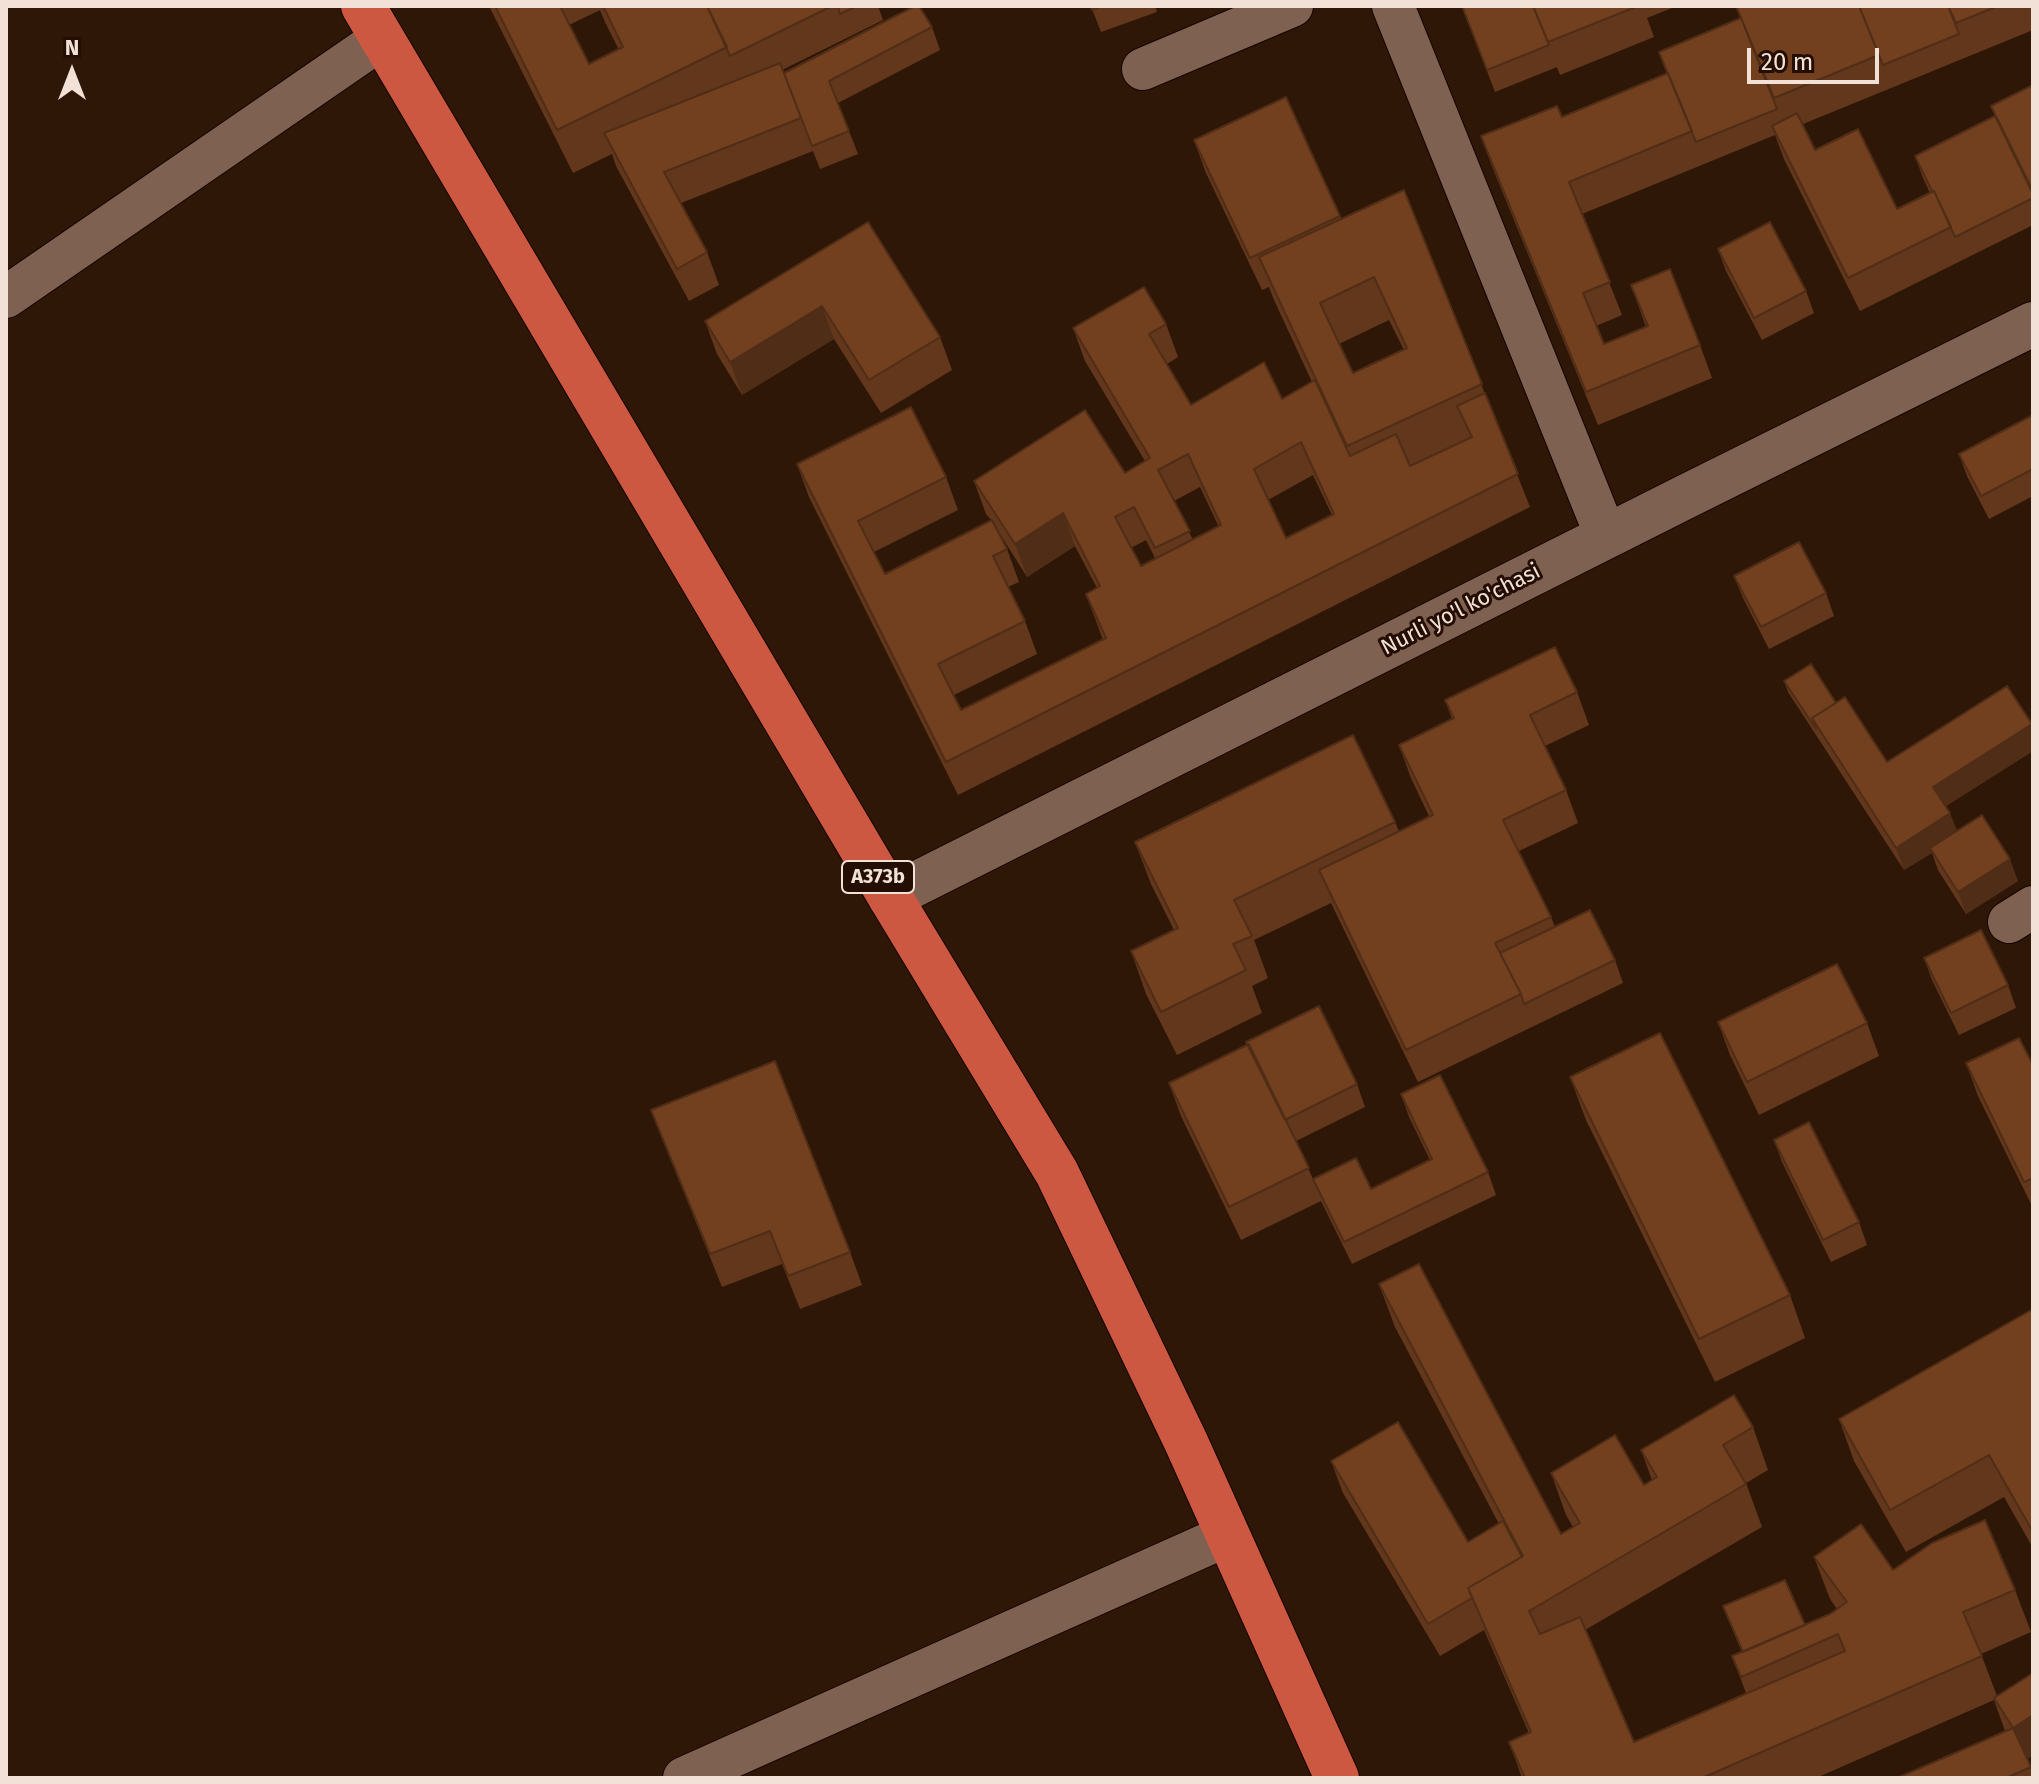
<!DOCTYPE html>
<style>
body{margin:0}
#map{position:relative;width:2039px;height:1784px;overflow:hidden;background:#2f1708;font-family:"Fira Sans",sans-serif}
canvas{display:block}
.frame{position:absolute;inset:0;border:8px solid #f2e1d7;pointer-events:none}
.north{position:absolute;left:32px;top:32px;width:80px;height:80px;-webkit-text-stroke:6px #240d02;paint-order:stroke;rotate:0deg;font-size:22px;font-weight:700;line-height:32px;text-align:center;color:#f2e1d7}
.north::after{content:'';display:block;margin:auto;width:28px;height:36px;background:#f2e1d7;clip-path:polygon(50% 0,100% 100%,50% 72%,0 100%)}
.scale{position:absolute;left:1747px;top:48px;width:132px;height:36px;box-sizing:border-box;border:4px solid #f2e1d7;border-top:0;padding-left:10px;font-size:24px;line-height:28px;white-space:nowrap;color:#f2e1d7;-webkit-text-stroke:6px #240d02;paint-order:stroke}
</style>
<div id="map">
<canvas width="2039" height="1784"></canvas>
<div class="frame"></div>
<div class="north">N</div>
<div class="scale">20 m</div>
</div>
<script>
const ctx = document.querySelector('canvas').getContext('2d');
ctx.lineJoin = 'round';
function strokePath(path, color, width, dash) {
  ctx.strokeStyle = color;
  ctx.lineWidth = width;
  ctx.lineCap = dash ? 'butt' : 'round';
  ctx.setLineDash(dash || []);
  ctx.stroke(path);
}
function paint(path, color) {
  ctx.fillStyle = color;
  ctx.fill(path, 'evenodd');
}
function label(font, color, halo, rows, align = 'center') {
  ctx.font = font + ' "Fira Sans",sans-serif';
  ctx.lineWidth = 6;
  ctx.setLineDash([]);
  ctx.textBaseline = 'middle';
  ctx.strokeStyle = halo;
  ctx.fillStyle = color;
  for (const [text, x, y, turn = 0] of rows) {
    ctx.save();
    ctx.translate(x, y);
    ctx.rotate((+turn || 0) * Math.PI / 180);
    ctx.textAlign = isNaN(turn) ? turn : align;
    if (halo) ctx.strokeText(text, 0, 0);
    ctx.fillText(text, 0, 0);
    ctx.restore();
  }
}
const minor = new Path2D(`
 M 1393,6 L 1606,536
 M 1143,69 L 1292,6
 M 6,297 L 381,39
 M 2009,922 L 2033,907
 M 684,1778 L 1228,1535`);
const secondary = new Path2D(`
 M 890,897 L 1685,497 L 2033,324`);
const trunk = new Path2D(`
 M 363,6 L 890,897 L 1057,1173 L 1186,1442 L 1337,1778`);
strokePath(minor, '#150300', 44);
strokePath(secondary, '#150300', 46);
strokePath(trunk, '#150300', 46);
strokePath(minor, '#7e6150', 42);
strokePath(secondary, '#7e6150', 44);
strokePath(trunk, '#cc5842', 44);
paint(new Path2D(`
 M 489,6 L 878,6 L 883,20 L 782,70 L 784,73 L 932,27 L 940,50 L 838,103 L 858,154 L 820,169 L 813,151 L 681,203 L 707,252 L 719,285 L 689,301 L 616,166 L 612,154 L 573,173 ZM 600,10 L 605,22 L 619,50 L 589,64 L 569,25 Z
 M 1091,6 L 1155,6 L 1157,12 L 1101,32 Z
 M 1462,6 L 1677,6 L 1647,18 L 1654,37 L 1560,75 L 1556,65 L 1557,67 L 1495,92 Z
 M 1741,6 L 2033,6 L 2033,30 L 1803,124 L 1815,150 L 1897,209 L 1930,193 L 1923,178 L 1915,156 L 1995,116 L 1991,106 L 2033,85 L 2033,225 L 1860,311 L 1784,159 L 1775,135 L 1582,214 L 1622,315 L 1596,326 L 1604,344 L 1646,327 L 1631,285 L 1700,345 L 1712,378 L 1598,425 L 1493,169 L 1481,136 L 1562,117 L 1667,74 L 1659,52 L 1741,18 Z
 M 1194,140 L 1340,216 L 1342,219 L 1404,190 L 1530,507 L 958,795 L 809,497 L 797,464 L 946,477 L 958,510 L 874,552 L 885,574 L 991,520 L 986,514 L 974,481 L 1125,473 L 1145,461 L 1085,361 L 1073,328 L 1166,324 L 1178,357 L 1167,364 L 1191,405 L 1282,399 L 1312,382 L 1274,300 L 1269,287 L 1262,290 L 1206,173 ZM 1389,320 L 1404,350 L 1353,373 L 1339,344 ZM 1313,475 L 1332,515 L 1286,538 L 1268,500 ZM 1200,487 L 1219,527 L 1193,540 L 1174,501 ZM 1000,534 L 1027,577 L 1075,546 L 1097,588 L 1086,594 L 1103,640 L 961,710 L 954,695 L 1037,654 L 1025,621 L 1008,587 L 1019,582 L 1007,549 ZM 1146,540 L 1155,558 L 1141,566 L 1131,548 Z
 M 868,222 L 940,337 L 952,370 L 881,413 L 834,339 L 742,395 L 717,354 L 705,321 Z
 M 1718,249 L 1806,291 L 1814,313 L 1762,340 L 1726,271 Z
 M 2033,415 L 2033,496 L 1989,519 L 1967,476 L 1959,454 Z
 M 1734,576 L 1826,593 L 1834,616 L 1769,649 L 1743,598 Z
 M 1784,681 L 1836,703 L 1887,762 L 2032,724 L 2033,751 L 1946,806 L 1957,831 L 2018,881 L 1966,914 L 1938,870 L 1932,853 L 1904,870 L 1788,692 Z
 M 1577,692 L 1589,725 L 1545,746 L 1566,790 L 1578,823 L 1519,851 L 1551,917 L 1555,927 L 1615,960 L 1623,983 L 1418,1082 L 1331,903 L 1254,940 L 1268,978 L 1252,986 L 1262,1013 L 1177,1055 L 1146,994 L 1131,951 L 1174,930 L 1151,884 L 1135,842 L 1395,822 L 1399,831 L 1429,816 L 1411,778 L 1399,745 L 1452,719 L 1445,700 Z
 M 1924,958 L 2008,985 L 2016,1008 L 1959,1035 L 1932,980 Z
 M 1718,1022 L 1867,1023 L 1879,1056 L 1759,1115 L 1730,1055 Z
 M 1966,1063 L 2033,1065 L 2033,1208 L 1978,1096 Z
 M 1570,1077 L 1790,1295 L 1805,1338 L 1715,1382 L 1586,1120 Z
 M 1169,1083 L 1357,1084 L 1365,1107 L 1296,1141 L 1313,1179 L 1371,1189 L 1430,1160 L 1409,1117 L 1401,1094 L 1488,1172 L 1496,1195 L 1352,1264 L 1321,1201 L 1241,1240 L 1181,1116 Z
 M 651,1110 L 850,1252 L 862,1285 L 800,1309 L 782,1264 L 722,1287 Z
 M 1774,1140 L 1859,1222 L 1867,1245 L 1831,1262 L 1782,1162 Z
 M 1379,1284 L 1561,1534 L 1573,1527 L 1566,1515 L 1551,1473 L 1644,1485 L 1652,1480 L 1641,1450 L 1753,1427 L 1768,1470 L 1746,1483 L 1762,1527 L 1585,1630 L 1634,1742 L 1746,1693 L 1732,1656 L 1742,1652 L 1723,1606 L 1805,1625 L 1830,1614 L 1837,1609 L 1830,1599 L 1814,1557 L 2015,1590 L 2031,1632 L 1981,1654 L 1997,1696 L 2033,1755 L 2027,1759 L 2033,1774 L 2033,1778 L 1897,1778 L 2005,1731 L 1994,1700 L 1816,1778 L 1522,1778 L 1509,1742 L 1529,1733 L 1484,1630 L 1440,1656 L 1343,1493 L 1331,1461 L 1468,1542 L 1499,1524 L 1395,1327 Z
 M 2033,1309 L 2033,1548 L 2004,1497 L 1906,1552 L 1854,1461 L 1839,1419 Z`), '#63371b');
paint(new Path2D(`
 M 822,306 L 834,339 L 742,395 L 730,362 Z
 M 1063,513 L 1075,546 L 1027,577 L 1015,544 Z
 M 2032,724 L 2033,751 L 1941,809 L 1933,787 Z
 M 1950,813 L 1959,836 L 1930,848 L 1932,853 L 1904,870 L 1896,848 Z
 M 2010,859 L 2018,881 L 1966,914 L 1958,892 Z
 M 2033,1715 L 2033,1755 L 2025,1761 L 2013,1728 Z`), '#502d16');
const building = new Path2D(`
 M 495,6 L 560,6 L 589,64 L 623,47 L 603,6 L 707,6 L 727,47 L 557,130 Z
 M 707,6 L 832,6 L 730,56 Z
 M 838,6 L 857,6 L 840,14 Z
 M 915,6 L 919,6 L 932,27 L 829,81 L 849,131 L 812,146 L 784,73 Z
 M 1091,6 L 1102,6 L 1092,10 Z
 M 1462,6 L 1533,6 L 1549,45 L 1487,70 Z
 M 1533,6 L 1638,6 L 1548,42 Z
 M 1741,6 L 1859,6 L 1879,55 L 1774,98 L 1737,8 Z
 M 1859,6 L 1948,6 L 1959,34 L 1883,65 Z
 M 1948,6 L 1998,6 L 1956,23 Z
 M 1741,18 L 1777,109 L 1696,142 L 1659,52 Z
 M 780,63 L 801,118 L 664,172 L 707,252 L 677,269 L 604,133 Z
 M 1668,73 L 1692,131 L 1569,182 L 1610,282 L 1583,293 L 1604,344 L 1648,326 L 1631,285 L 1670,269 L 1700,345 L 1586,392 L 1481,136 L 1557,106 L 1562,117 Z
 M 2033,85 L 2033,186 L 2031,187 L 1991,106 Z
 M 1286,97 L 1340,216 L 1250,258 L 1194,140 Z
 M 1797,113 L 1815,150 L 1858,129 L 1897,209 L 1934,191 L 1951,227 L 1848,278 L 1772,126 Z
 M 1995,116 L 2033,194 L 2033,198 L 1955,237 L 1934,191 L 1932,191 L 1915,156 Z
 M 1404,190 L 1482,384 L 1347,446 L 1259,257 ZM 1374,277 L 1407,348 L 1353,373 L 1320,303 Z
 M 868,222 L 940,337 L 869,380 L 822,306 L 730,362 L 705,321 Z
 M 1770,222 L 1806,291 L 1754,318 L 1718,249 Z
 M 1144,287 L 1166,324 L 1149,334 L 1191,405 L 1264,362 L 1282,399 L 1315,380 L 1350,456 L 1396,434 L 1410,466 L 1472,437 L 1457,406 L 1485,393 L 1518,474 L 946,762 L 797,464 L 911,407 L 946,477 L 858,521 L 885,574 L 992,520 L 1007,549 L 993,556 L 1025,621 L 938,664 L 961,710 L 1106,638 L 1086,594 L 1100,586 L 1063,513 L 1015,544 L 974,481 L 1085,410 L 1125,473 L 1150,458 L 1073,328 ZM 1301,442 L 1334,514 L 1286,538 L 1254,469 ZM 1188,454 L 1221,525 L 1141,566 L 1115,517 L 1134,507 L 1155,548 L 1190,531 L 1158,470 Z
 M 2033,415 L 2033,469 L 1981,496 L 1959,454 Z
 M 1799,542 L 1826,593 L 1761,627 L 1734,576 Z
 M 1555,647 L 1577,692 L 1530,715 L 1566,790 L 1503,820 L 1551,917 L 1495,943 L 1521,994 L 1406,1050 L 1319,870 L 1433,815 L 1399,745 L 1454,718 L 1445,700 Z
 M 1811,664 L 1836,703 L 1812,718 L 1816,729 L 1784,681 Z
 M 2007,686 L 2032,724 L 1933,787 L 1950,813 L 1896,848 L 1812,718 L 1845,697 L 1887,762 Z
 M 1353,735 L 1395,822 L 1234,900 L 1252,936 L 1233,944 L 1246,970 L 1161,1012 L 1131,951 L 1178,928 L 1135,842 Z
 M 1982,815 L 2010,859 L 1958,892 L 1930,848 Z
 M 1590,910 L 1615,960 L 1524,1004 L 1521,994 L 1500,953 Z
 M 1981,930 L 2008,985 L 1951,1013 L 1924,958 Z
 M 1837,964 L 1867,1023 L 1747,1082 L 1718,1022 Z
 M 1319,1006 L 1357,1084 L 1285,1120 L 1246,1042 Z
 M 1660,1033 L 1790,1295 L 1699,1339 L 1570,1077 Z
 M 2019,1038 L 2033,1065 L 2033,1178 L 2024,1182 L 1966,1063 Z
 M 1249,1044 L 1309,1168 L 1229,1207 L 1169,1083 Z
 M 775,1061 L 850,1252 L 788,1276 L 770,1231 L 710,1254 L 651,1110 Z
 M 1440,1075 L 1488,1172 L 1344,1242 L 1313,1179 L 1356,1158 L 1371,1189 L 1432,1159 L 1401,1094 Z
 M 1809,1122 L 1859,1222 L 1823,1240 L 1774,1140 Z
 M 1419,1264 L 1561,1534 L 1580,1523 L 1551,1473 L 1615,1435 L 1644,1485 L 1657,1477 L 1641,1450 L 1734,1395 L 1753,1427 L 1723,1445 L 1746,1484 L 1529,1611 L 1540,1634 L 1580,1617 L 1634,1742 L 1845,1651 L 1838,1634 L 1741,1677 L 1732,1656 L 1830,1614 L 1847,1602 L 1814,1557 L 1861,1524 L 1893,1570 L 1932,1543 L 1985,1520 L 2015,1590 L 1963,1612 L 1982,1656 L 1702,1778 L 1525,1778 L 1509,1742 L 1531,1732 L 1468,1588 L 1523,1556 L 1379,1284 Z
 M 2033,1309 L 2033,1532 L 1989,1455 L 1890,1510 L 1839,1419 Z
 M 1398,1422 L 1468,1542 L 1503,1521 L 1522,1557 L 1468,1588 L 1472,1598 L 1428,1624 L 1331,1461 Z
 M 1785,1580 L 1805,1625 L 1743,1652 L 1723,1606 Z
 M 2033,1673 L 2033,1715 L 2013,1728 L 1994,1698 Z
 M 2013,1728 L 2031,1767 L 2006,1778 L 1897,1778 Z`);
paint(building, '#73401f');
strokePath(building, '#502d16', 2);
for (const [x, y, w] of [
 [878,877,72]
]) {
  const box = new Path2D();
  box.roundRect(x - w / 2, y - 16, w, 32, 6);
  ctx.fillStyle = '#240d02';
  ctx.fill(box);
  strokePath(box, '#f2e1d7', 2);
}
label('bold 20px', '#f2e1d7', null, [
 ["A373b",878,877]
]);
label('22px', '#f2e1d7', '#240d02', [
 ["Nurli yo'l ko'chasi",1461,610,-27]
]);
</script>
